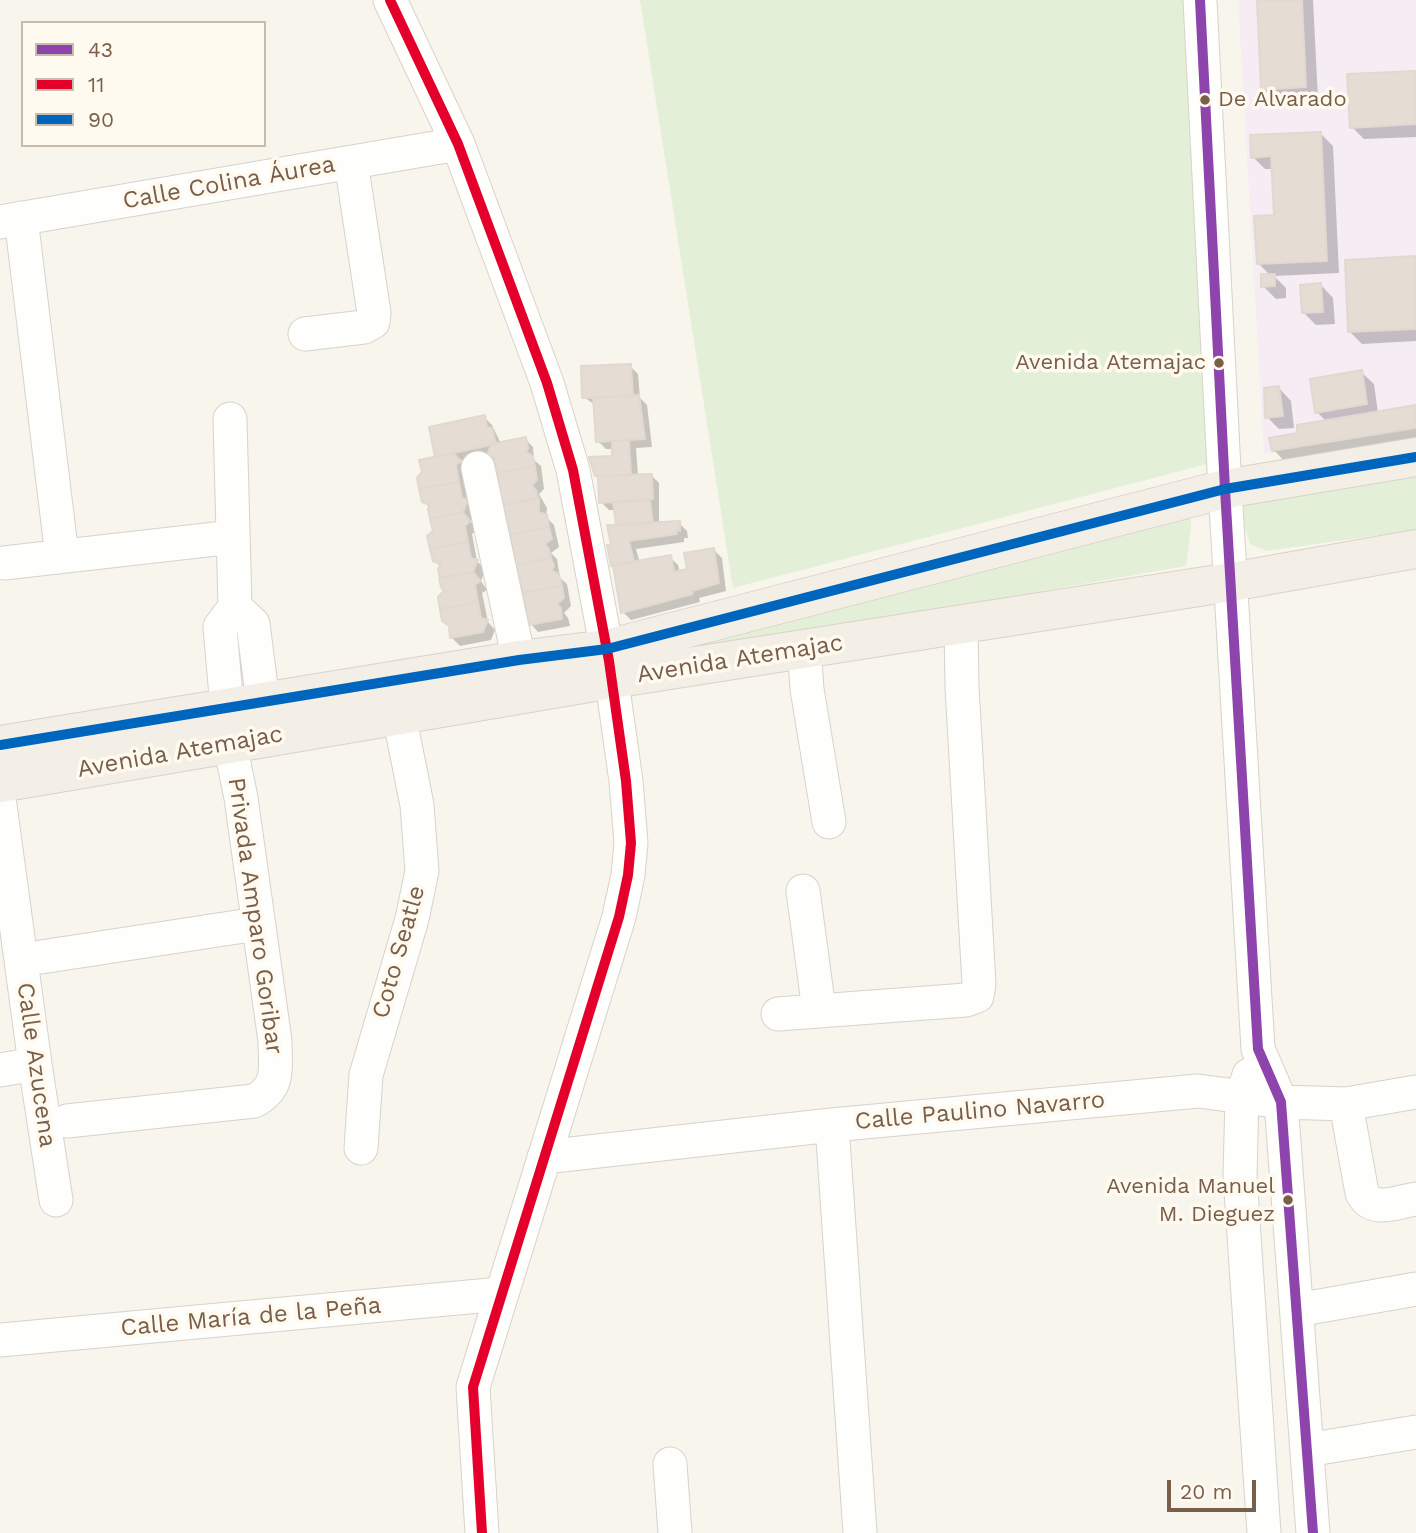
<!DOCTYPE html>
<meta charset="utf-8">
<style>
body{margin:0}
#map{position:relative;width:1416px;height:1533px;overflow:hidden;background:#f8f5ed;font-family:"Work Sans",sans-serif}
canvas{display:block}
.legend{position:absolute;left:21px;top:21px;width:245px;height:126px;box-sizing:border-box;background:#fffaef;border:2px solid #c9bcad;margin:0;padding:9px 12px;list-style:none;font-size:21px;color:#795e4a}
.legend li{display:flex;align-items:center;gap:14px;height:35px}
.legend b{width:35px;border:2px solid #c9bcad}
.scale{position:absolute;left:1167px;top:1480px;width:89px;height:32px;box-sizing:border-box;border:4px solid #795e4a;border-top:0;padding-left:9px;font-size:21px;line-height:24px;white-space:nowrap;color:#795e4a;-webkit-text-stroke:5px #fffaef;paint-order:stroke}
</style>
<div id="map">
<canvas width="1416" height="1533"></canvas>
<ul class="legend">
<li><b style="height:9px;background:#8e44ad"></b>43</li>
<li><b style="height:9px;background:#e4002b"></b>11</li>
<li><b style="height:9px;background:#0065bd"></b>90</li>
</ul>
<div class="scale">20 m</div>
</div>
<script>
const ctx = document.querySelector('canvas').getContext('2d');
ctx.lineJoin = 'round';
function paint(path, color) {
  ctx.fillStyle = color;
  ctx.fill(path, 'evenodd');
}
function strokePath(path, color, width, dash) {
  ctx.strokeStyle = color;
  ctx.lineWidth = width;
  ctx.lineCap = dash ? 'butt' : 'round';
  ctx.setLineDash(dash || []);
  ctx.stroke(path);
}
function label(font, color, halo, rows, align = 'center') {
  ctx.font = font + ' "Work Sans",sans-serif';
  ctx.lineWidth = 7;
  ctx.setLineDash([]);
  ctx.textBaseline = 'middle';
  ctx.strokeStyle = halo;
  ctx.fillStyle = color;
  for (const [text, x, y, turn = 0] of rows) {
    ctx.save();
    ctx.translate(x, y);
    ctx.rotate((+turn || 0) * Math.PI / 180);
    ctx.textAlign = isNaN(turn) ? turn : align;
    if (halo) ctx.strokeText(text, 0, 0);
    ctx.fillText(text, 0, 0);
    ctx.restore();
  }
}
paint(new Path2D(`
 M 1238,0 L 1416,0 L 1416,429 L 1264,454 Z`), '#f6ecf4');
paint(new Path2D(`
 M 640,0 L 1184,0 L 1207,464 L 733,588 Z
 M 1416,463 L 1416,530 L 1266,551 L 1250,544 L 1244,524 L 1244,494 Z
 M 1190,512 L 1191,527 L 1186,566 L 627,664 Z`), '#e3f0d7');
paint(new Path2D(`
 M 1258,0 L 1313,0 L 1318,99 L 1276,101 L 1263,89 Z
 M 1416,72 L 1416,137 L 1364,139 L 1352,127 Z
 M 1321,134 L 1333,146 L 1339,273 L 1274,276 L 1286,288 L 1286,298 L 1276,299 L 1263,286 L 1271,276 L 1258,263 L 1276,217 L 1273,169 L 1265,169 L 1253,157 Z
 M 1416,258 L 1416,341 L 1362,344 L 1350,332 Z
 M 1321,285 L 1333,298 L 1335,324 L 1316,325 L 1303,312 Z
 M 630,366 L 638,374 L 640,398 L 647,405 L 652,447 L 636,448 L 638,476 L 651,475 L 659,483 L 659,524 L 679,523 L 687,531 L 688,538 L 684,538 L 684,542 L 636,549 L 640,563 L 670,557 L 678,565 L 680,572 L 690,570 L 714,550 L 722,558 L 726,591 L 699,598 L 700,602 L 631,620 L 623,612 L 615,568 L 612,565 L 618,526 L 616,510 L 609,510 L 601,502 L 600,479 L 596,475 L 614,458 L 614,449 L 606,449 L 598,441 L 595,405 L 584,397 Z
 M 1361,372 L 1374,384 L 1378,413 L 1416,407 L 1416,441 L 1286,463 L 1274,450 L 1327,422 L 1317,412 Z
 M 1279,388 L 1291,401 L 1294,428 L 1279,429 L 1267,417 Z
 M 484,417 L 492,425 L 501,444 L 525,439 L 533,447 L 534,460 L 541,466 L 544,489 L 539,494 L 547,508 L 546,517 L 554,525 L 559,547 L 551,553 L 557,559 L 560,578 L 567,584 L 571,606 L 564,613 L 568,618 L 570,626 L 538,632 L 530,623 L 522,580 L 517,574 L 518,564 L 509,521 L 502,515 L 506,504 L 496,463 L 489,456 L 490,454 L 459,461 L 467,470 L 475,509 L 471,522 L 477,530 L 472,534 L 477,561 L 485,570 L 481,581 L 487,590 L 482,593 L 488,622 L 495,630 L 491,640 L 460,646 L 452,638 L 441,567 L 434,560 L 435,532 L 430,508 L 423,501 L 437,458 Z`), '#0003');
const building = new Path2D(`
 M 1257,0 L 1302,0 L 1306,87 L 1261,90 Z
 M 1416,71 L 1416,124 L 1350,128 L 1347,74 Z
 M 1321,132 L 1327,261 L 1257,264 L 1254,216 L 1274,215 L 1271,156 L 1251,158 L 1250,135 Z
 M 1416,256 L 1416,329 L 1348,332 L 1345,260 Z
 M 1261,274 L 1275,274 L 1275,286 L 1261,287 Z
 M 1321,283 L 1323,312 L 1302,313 L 1300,285 Z
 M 631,364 L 633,396 L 582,398 L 581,366 Z
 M 1362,370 L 1367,404 L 1315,413 L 1310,379 Z
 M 1279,386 L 1283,416 L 1265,418 L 1264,388 Z
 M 639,395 L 645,439 L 596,442 L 593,398 Z
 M 1416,405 L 1416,428 L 1272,451 L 1269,438 L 1297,433 L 1297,425 Z
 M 485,415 L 487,427 L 492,428 L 496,444 L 435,457 L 429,427 Z
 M 526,437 L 528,448 L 526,452 L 533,456 L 535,466 L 497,473 L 494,458 L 487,456 L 491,444 Z
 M 629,440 L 631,475 L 595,476 L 589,457 L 612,456 L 612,441 Z
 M 453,453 L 461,461 L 456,465 L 459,482 L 419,489 L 417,478 L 422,472 L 419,460 Z
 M 535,466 L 537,480 L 532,485 L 536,490 L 538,498 L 504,505 L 496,496 L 500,492 L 497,473 Z
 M 652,474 L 653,499 L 599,503 L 598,476 Z
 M 459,482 L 462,498 L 468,500 L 463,512 L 430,519 L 428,509 L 430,505 L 422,502 L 419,489 Z
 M 539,498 L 539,512 L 547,515 L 549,527 L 510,535 L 506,517 L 500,515 L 504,505 Z
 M 650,500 L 653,523 L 616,525 L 613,502 Z
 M 463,512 L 470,521 L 465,526 L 468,542 L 430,549 L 427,536 L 433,531 L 430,519 Z
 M 680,521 L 680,531 L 677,530 L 677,534 L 629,541 L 634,562 L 611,566 L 607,545 L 611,545 L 607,525 Z
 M 549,527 L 552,539 L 545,544 L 549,549 L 551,558 L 516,565 L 509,556 L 513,552 L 510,535 Z
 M 468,542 L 471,558 L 478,560 L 473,572 L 440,578 L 438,569 L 441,564 L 433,561 L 430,549 Z
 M 714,548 L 719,583 L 692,591 L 693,594 L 621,613 L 613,565 L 671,555 L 674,572 L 687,569 L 684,553 Z
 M 551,558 L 554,566 L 552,571 L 559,574 L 562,586 L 523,593 L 520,577 L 515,575 L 516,565 Z
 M 473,572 L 481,581 L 475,585 L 478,602 L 440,609 L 438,597 L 444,591 L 441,587 L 439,578 Z
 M 562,586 L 564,598 L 557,604 L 561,608 L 562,619 L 529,625 L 520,615 L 526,611 L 523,593 Z
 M 478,602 L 481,618 L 488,620 L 483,632 L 450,638 L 449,626 L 442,621 L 440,609 Z`);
paint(building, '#e5ddd4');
strokePath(building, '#e1d8cf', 2);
const minor = new Path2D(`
 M 390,0 L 458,144 L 547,383 L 573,470 L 609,661 L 626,781 L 631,843 L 628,875 L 619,917 L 473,1387 L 482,1533
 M 1200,0 L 1225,489 L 1258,1049 L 1281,1102 L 1313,1533
 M 21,218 L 62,556
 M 0,222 L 458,144
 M 305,334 L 364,327 L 373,322 L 374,313 L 351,162
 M 478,468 L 519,660
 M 4,563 L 233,537
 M 235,607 L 253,624 L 263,702
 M 804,649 L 807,689 L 829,822
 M 227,708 L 220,627 L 235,607 L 230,419
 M 0,805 L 35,1064 L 56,1200
 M 803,891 L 819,1010
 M 41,957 L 257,924
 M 778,1014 L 966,1000 L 977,996 L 979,984 L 962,687 L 961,625
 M 0,1070 L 35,1064
 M 1249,1075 L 1242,1096 L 1240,1176 L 1264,1533
 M 1346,1104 L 1362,1193 C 1373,1214 1396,1202 1416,1199
 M 67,1121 L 254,1101 C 281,1087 275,1067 275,1041 L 241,798 L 230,744
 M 832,1125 L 860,1533
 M 361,1148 L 366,1075 L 412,919 L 422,871 L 417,805 L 399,715
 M 544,1157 L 832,1125 L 1198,1091 L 1281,1102 L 1346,1104 L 1416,1092
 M 1297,1310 L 1416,1289
 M 0,1340 L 501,1294
 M 1307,1450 L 1416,1432
 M 670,1464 L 675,1533`);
const major = new Path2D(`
 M 0,745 L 519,660 L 607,649 L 1225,489 L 1416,457
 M 0,783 L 612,679 L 1231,582 L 1416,549`);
strokePath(minor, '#d7d2cb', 35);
strokePath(major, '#dad1ca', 40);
strokePath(minor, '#fefefc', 33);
strokePath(major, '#f4efe6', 38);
strokePath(new Path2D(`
 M 1200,0 L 1225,489 L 1258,1049 L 1281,1102 L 1313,1533`), '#8e44ad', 10);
strokePath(new Path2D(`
 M 390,0 L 458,144 L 547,383 L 573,470 L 609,661 L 626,781 L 631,843 L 628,875 L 619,917 L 473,1387 L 482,1533`), '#e4002b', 10);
strokePath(new Path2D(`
 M 0,745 L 519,660 L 607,649 L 1225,489 L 1416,457`), '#0065bd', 10);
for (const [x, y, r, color] of [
 [1205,100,6,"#795e4a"],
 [1219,363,6,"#795e4a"],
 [1288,1200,6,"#795e4a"]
]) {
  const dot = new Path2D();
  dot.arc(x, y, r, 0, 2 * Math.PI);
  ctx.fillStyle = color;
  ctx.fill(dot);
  strokePath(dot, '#fffaef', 2.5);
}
label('22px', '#795e4a', '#fffaef', [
 ["De Alvarado",1218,100,"left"],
 ["Avenida Atemajac",1206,363],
 ["Avenida Manuel",1275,1187],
 ["M. Dieguez",1275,1215]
], 'right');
label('24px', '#795e4a', '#fffaef', [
 ["Calle Colina Áurea",229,183,-10],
 ["Avenida Atemajac",740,659,-9],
 ["Avenida Atemajac",180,752,-10],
 ["Privada Amparo Goribar",255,916,82],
 ["Coto Seatle",399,952,-74],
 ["Calle Azucena",36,1065,82],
 ["Calle Paulino Navarro",980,1111,-5],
 ["Calle María de la Peña",251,1317,-5]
]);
</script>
